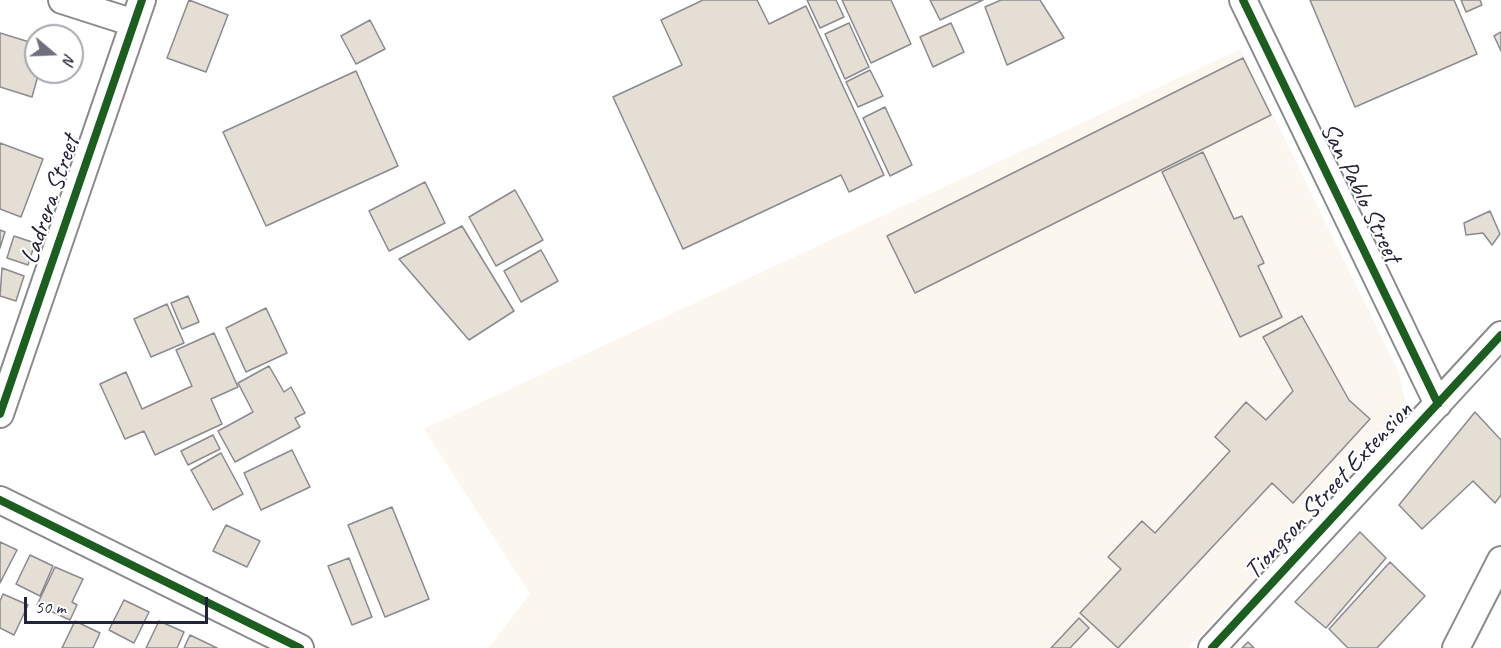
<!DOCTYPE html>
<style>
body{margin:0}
#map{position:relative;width:1501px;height:648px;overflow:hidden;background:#fff;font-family:Caveat,sans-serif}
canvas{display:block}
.north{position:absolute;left:24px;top:24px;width:60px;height:60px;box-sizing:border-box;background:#fff;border:2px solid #a7a7b1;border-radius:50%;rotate:109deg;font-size:16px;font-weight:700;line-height:24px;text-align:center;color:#22223b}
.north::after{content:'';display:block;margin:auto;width:21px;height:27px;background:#6f6f80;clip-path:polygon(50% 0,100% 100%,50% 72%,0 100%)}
.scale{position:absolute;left:24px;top:597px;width:184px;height:27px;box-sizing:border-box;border:3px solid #22223b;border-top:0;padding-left:8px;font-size:18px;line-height:21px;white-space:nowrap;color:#22223b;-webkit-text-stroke:4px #fff;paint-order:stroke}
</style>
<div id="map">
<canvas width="1501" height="648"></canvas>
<div class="north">N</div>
<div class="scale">50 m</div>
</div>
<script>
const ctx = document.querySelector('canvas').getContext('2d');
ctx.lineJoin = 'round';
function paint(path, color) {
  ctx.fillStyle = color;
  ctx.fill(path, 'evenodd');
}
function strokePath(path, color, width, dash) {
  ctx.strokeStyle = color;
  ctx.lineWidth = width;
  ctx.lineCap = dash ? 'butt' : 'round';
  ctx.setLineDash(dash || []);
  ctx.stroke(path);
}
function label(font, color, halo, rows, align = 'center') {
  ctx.font = font + ' Caveat,sans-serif';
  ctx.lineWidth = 4.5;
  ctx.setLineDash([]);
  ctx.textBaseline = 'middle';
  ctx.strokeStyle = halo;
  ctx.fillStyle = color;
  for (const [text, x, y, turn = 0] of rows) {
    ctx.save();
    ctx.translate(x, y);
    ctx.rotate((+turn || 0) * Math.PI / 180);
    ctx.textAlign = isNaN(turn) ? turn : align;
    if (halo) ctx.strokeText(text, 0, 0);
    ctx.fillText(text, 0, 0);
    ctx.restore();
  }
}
paint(new Path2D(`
 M 1241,49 L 1399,373 L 1406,405 L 1394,431 L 1188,648 L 488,648 L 530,594 L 424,429 Z`), '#fbf6ee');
const building = new Path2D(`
 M 189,0 L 228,15 L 206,72 L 167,58 Z
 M 703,0 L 757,0 L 769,24 L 806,6 L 884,175 L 849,192 L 841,175 L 683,249 L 613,97 L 682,65 L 661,20 Z
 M 807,0 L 836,0 L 844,17 L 820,28 Z
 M 842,0 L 891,0 L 911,44 L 871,63 Z
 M 930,0 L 983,0 L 940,20 Z
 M 1001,0 L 1040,0 L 1064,38 L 1007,65 L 985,7 Z
 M 1310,0 L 1454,0 L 1477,54 L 1355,107 Z
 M 1461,0 L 1480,0 L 1482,5 L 1466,12 Z
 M 370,20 L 385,49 L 356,64 L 341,36 Z
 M 849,23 L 869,67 L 845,79 L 825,34 Z
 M 951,23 L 964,52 L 933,67 L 920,37 Z
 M 1501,32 L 1501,51 L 1494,36 Z
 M 0,33 L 36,44 L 36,72 L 39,72 L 32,97 L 0,87 Z
 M 1243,58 L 1271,115 L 915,293 L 887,236 Z
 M 870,70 L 883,96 L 858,107 L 846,82 Z
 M 356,71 L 398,166 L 266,226 L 223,132 Z
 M 885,107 L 912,165 L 890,176 L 863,118 Z
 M 0,143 L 43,159 L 21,217 L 0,209 Z
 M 1203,152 L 1234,219 L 1242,216 L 1264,263 L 1258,266 L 1282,317 L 1240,337 L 1162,172 Z
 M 425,182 L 445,223 L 389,251 L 369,211 Z
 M 515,190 L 543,240 L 496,266 L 469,217 Z
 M 1490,211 L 1500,234 L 1492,245 L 1483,233 L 1466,235 L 1464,223 Z
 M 462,226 L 514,311 L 469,340 L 399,259 Z
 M 0,230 L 5,232 L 0,248 Z
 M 14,236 L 35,243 L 28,265 L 7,258 Z
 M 541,250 L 558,281 L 521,302 L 504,271 Z
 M 2,268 L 24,276 L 16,301 L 0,296 Z
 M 188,296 L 199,322 L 182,329 L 171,303 Z
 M 167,304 L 184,343 L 151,357 L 134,319 Z
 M 266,308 L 287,353 L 246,372 L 226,328 Z
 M 1302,316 L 1349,400 L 1370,419 L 1293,503 L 1272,483 L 1118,648 L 1080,613 L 1121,569 L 1108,557 L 1142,521 L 1155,533 L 1230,451 L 1215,437 L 1246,402 L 1266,420 L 1293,391 L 1263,337 Z
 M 214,333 L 238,387 L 211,399 L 222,424 L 155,455 L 144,431 L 125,439 L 100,384 L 126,372 L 142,409 L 192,386 L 176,350 Z
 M 269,366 L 284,392 L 291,387 L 305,413 L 295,418 L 300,427 L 235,462 L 218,431 L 253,412 L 238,383 Z
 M 1475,412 L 1501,440 L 1501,495 L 1495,503 L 1473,481 L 1422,529 L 1399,505 Z
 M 213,435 L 220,449 L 188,465 L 181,451 Z
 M 292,450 L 310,487 L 261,510 L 244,473 Z
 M 221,453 L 243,494 L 213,510 L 191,470 Z
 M 392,507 L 429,599 L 385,617 L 348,525 Z
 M 226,525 L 260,541 L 247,567 L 213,551 Z
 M 1360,532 L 1386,558 L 1326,628 L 1295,602 Z
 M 0,542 L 17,550 L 0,583 Z
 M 30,555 L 53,566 L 40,596 L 16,584 Z
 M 349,558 L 372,617 L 352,625 L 328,566 Z
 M 1390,562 L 1425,596 L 1377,648 L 1348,648 L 1329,629 Z
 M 55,567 L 83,579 L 72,602 L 77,605 L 70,620 L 37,605 Z
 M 3,594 L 28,605 L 14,635 L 0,628 L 0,601 Z
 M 124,600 L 149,612 L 134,643 L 109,630 Z
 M 1079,618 L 1089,628 L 1070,648 L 1051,648 Z
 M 75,621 L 100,633 L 93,648 L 62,648 Z
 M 159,621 L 184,632 L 177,648 L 146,648 Z
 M 190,635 L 217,648 L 184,648 Z
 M 1248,642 L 1254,648 L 1242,648 Z`);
paint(building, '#e4ded5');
strokePath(building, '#8a8a8f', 1.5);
const minor = new Path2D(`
 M 62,0 L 134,23
 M 1243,0 L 1438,404
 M 0,414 L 142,0
 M 0,500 L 300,648
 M 1212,648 L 1501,335
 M 1456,648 L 1501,560`);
strokePath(minor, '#8a8a8f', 30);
strokePath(minor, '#fff', 26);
strokePath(new Path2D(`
 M 1243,0 L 1438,404
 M 0,414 L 142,0
 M 0,500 L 300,648
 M 1212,648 L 1501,335`), '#1b5e20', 8);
label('26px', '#22223b', '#fff', [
 ["San Pablo Street",1360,193,64],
 ["Ladrera Street",51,200,-71],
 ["Tiongson Street Extension",1329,491,-47]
]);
</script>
